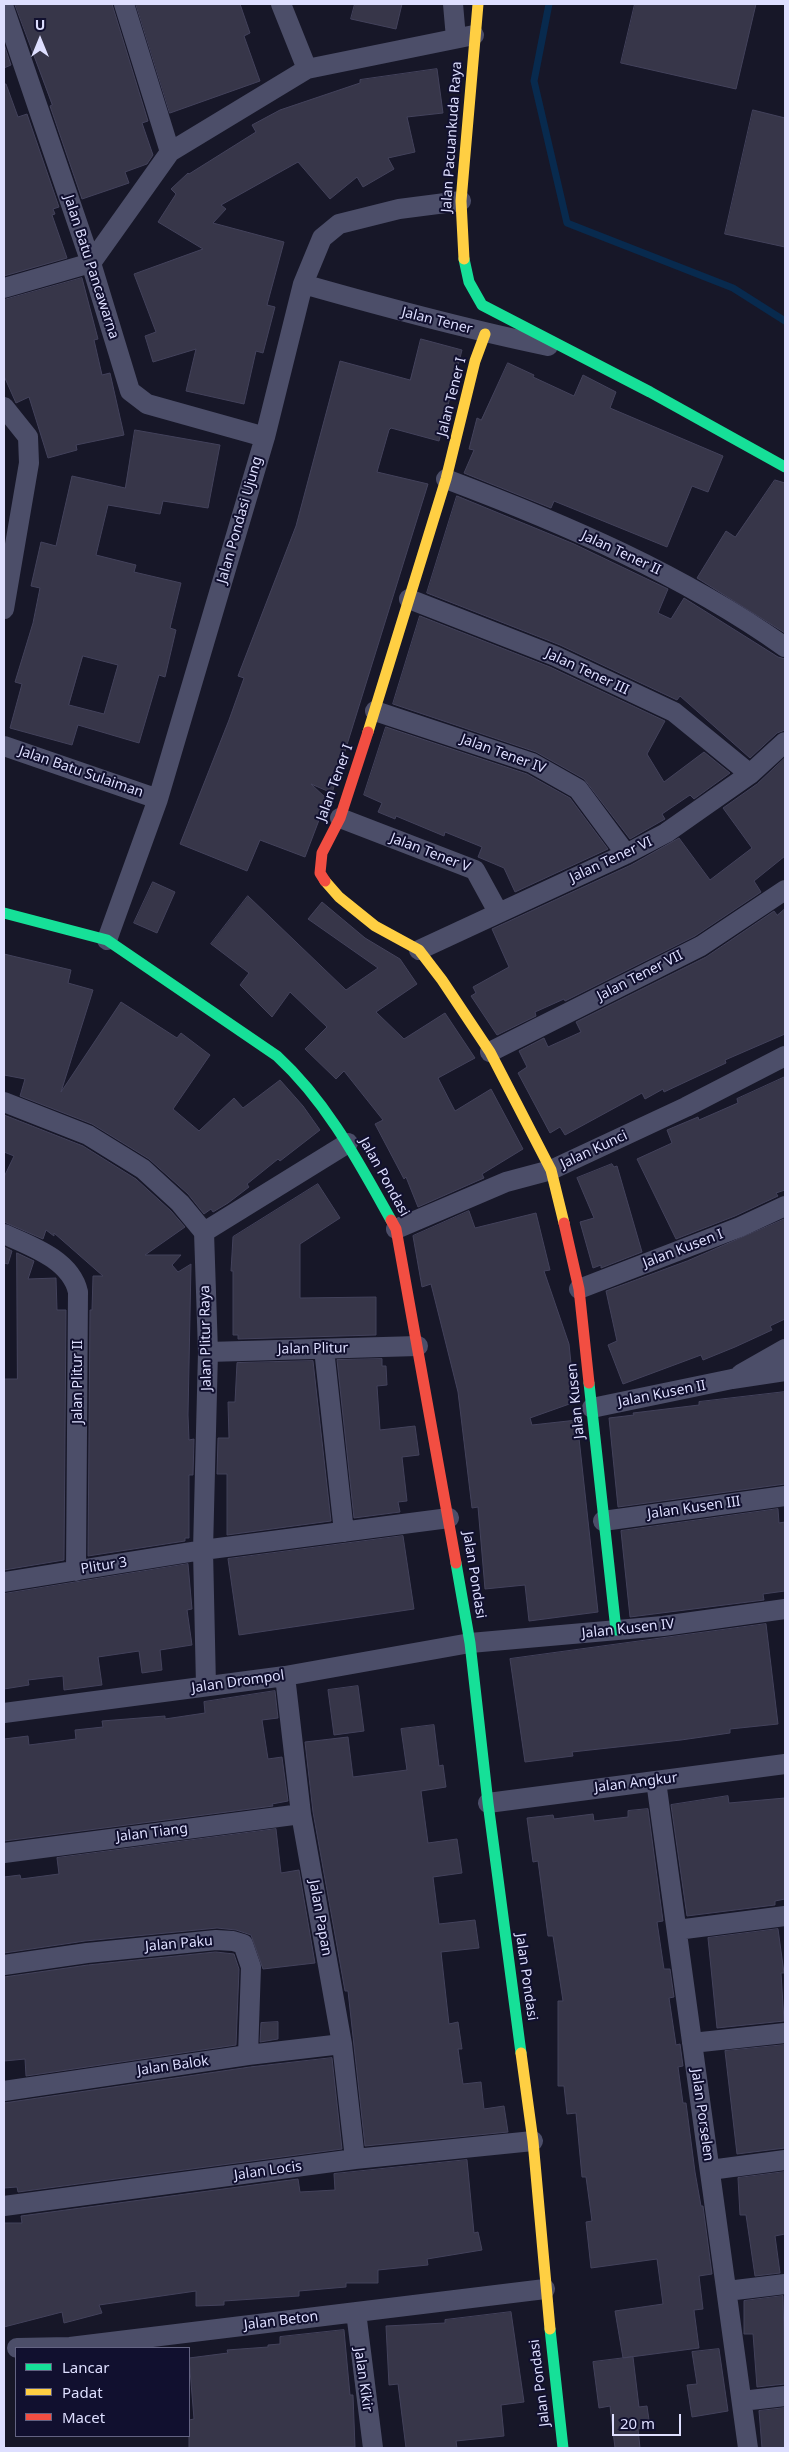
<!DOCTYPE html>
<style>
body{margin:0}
#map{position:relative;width:789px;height:2452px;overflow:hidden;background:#171728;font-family:"Noto Sans",sans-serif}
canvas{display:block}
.frame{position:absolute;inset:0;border:5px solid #dedfff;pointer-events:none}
.legend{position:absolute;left:15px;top:2347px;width:175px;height:90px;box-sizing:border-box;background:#11102f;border:1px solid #636382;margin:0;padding:6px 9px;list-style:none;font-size:15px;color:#dedfff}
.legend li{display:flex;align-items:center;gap:10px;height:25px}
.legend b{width:25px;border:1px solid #636382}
.north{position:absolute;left:15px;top:15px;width:50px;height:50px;-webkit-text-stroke:4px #11102f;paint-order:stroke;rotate:0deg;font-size:14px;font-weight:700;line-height:20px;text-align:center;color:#dedfff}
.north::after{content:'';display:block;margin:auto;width:18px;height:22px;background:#dedfff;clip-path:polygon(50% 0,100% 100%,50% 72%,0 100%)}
.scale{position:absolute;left:612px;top:2414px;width:69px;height:22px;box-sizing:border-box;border:2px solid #dedfff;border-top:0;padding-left:6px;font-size:15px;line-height:18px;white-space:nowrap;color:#dedfff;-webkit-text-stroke:4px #11102f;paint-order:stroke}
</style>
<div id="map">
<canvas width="789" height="2452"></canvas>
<div class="frame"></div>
<ul class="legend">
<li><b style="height:6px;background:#16e098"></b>Lancar</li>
<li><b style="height:6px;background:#ffcf43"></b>Padat</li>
<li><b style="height:6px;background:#f24e42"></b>Macet</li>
</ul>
<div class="north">U</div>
<div class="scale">20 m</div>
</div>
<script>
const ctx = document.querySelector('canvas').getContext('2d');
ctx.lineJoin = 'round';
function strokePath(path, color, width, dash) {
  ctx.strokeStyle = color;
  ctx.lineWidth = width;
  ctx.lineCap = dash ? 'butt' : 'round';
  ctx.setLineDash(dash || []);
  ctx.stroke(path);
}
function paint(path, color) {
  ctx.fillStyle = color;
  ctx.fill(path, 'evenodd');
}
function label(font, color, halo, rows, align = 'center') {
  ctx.font = font + ' "Noto Sans",sans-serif';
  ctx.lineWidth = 4;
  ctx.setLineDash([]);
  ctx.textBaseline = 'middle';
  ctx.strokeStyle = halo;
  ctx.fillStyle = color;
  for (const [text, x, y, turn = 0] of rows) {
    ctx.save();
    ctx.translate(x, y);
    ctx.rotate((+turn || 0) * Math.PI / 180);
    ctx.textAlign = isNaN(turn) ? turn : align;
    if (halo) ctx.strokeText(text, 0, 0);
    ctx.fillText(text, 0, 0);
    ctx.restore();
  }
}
strokePath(new Path2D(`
 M 549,4 L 534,81 L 567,223 L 733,288 L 785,321`), '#082a4e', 7);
const building = new Path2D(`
 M 15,4 L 112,4 L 148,121 L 142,123 L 153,155 L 147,164 L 125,172 L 129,183 L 82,199 L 50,106 L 52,105 Z
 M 136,4 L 240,4 L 250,33 L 244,36 L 260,81 L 170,113 Z
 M 355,4 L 402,4 L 396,29 L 351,19 Z
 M 635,4 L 756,4 L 736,89 L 621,63 Z
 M 4,44 L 11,65 L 4,68 Z
 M 437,69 L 443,113 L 407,117 L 415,152 L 388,158 L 394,169 L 363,187 L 357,177 L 330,199 L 298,162 L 221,205 L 226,209 L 213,223 L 284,242 L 267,305 L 275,307 L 263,353 L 256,351 L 244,404 L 186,391 L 196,349 L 153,362 L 145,336 L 156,332 L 134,274 L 203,249 L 158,222 L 176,194 L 171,189 L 188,173 L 189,174 L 256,132 L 252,125 L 280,110 L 360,83 L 360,80 Z
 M 4,84 L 6,84 L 18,117 L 27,114 L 59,207 L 53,209 L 55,214 L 52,215 L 67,258 L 4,276 Z
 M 753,110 L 785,118 L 785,247 L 725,234 Z
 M 82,278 L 98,339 L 94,340 L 102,375 L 110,373 L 124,435 L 76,445 L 77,450 L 48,458 L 29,397 L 16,403 L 4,376 L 4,300 Z
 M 421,339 L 462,350 L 439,441 L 391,428 L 389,430 L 377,472 L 428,484 L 332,793 L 311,784 L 327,799 L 305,857 L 260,840 L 247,871 L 180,844 L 229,720 L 244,678 L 238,676 L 296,526 L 340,361 L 410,380 Z
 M 508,363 L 534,375 L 533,377 L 574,396 L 583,375 L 616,392 L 610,408 L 723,456 L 708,492 L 692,486 L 667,547 L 554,501 L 551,508 L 464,473 L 474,450 L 469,449 L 477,418 L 481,420 Z
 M 135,430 L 220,445 L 208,508 L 163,501 L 160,514 L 108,505 L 96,555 L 136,565 L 134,572 L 181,583 L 170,628 L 176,630 L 165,677 L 159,675 L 139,743 L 78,725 L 72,745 L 10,728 L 22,684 L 15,682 L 33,623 L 40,588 L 31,586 L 41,542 L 56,546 L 72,476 L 125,488 ZM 83,656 L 118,665 L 104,714 L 69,705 Z
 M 775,480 L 785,483 L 785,633 L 697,578 L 726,531 L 735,537 Z
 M 457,496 L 574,544 L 668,589 L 658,613 L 671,619 L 684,598 L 778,657 L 785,659 L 785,730 L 777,733 L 750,758 L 680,696 L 677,700 L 560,645 L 427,593 Z
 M 420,616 L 550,667 L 665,721 L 647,754 L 664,782 L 704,752 L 730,773 L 694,799 L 690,795 L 662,814 L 665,819 L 630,839 L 584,779 L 536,752 L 393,704 Z
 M 386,727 L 527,774 L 570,798 L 608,849 L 515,892 L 504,868 L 478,857 L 482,847 L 445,832 L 444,836 L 396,816 L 395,819 L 378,812 L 382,803 L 364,795 Z
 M 785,758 L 785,856 L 754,881 L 761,892 L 695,936 L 565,1001 L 564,999 L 535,1012 L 536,1016 L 497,1035 L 471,996 L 476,993 L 473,987 L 509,967 L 492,929 L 631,865 L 679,838 L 710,880 L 752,848 L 723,808 L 757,784 Z
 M 153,882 L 175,892 L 157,933 L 134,923 Z
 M 248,896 L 346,990 L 378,968 L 308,919 L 322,902 L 365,938 L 400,959 L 417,984 L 376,1012 L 404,1039 L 445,1013 L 475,1058 L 438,1078 L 455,1111 L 491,1089 L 523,1149 L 482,1174 L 484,1178 L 418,1207 L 406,1177 L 404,1179 L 375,1124 L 383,1120 L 344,1071 L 336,1079 L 305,1049 L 327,1027 L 290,992 L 272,1017 L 240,985 L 249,973 L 211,944 Z
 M 785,909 L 785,1034 L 725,1060 L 726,1063 L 664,1092 L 663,1089 L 645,1099 L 642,1093 L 565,1135 L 560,1127 L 550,1133 L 518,1073 L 527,1067 L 519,1051 L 544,1038 L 548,1047 L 581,1032 L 576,1022 L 706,957 L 774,911 L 777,915 Z
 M 4,954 L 71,970 L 68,983 L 93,990 L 61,1092 L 121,1002 L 177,1038 L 181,1033 L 210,1055 L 173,1109 L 199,1131 L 234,1098 L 243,1108 L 280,1080 L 303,1106 L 320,1130 L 280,1161 L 278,1159 L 247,1184 L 249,1187 L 228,1203 L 213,1212 L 211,1209 L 204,1214 L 188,1194 L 149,1159 L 92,1124 L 20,1096 L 25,1079 L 4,1075 Z
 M 785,1077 L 785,1190 L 776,1193 L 778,1196 L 735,1216 L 676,1239 L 637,1159 L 672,1143 L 667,1130 L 698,1117 L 699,1120 L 738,1103 L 737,1099 Z
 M 4,1115 L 83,1146 L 136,1179 L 171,1211 L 185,1227 L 145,1255 L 181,1255 L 172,1265 L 178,1272 L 191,1264 L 188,1415 L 189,1440 L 194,1439 L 193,1475 L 189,1475 L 189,1538 L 185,1538 L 185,1541 L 88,1556 L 90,1310 L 92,1310 L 93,1276 L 103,1276 L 54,1233 L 54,1236 L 46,1230 L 43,1239 L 4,1222 L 4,1177 L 14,1156 L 4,1152 Z
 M 612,1164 L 614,1167 L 617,1166 L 642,1252 L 601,1268 L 601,1265 L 593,1268 L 580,1222 L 594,1218 L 577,1178 Z
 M 318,1184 L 340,1218 L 300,1244 L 300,1298 L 376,1297 L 376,1335 L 238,1339 L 238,1335 L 233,1335 L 233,1271 L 231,1271 L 233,1237 Z
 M 469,1211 L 475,1228 L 536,1213 L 550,1270 L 544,1271 L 569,1344 L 575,1402 L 530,1418 L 532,1425 L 577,1420 L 598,1612 L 529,1621 L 525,1585 L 485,1589 L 478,1507 L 472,1508 L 458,1392 L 431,1284 L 422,1287 L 413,1236 Z
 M 785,1219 L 785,1319 L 770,1326 L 772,1330 L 735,1347 L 703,1360 L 701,1355 L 623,1384 L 608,1345 L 617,1341 L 606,1291 L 687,1261 Z
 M 4,1247 L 12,1251 L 8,1264 L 4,1263 Z
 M 17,1253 L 34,1261 L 28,1279 L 56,1278 L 57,1310 L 66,1310 L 64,1560 L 4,1570 L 4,1379 L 17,1379 Z
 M 382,1359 L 382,1366 L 386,1366 L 387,1385 L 377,1386 L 380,1430 L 415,1426 L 419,1455 L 402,1457 L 407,1501 L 398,1502 L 400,1512 L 354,1518 L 337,1360 Z
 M 313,1361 L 331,1521 L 227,1535 L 227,1474 L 217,1474 L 218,1438 L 229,1438 L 228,1402 L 235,1402 L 237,1363 Z
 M 785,1392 L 785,1484 L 618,1507 L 609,1418 L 634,1415 L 633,1413 L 699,1405 L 699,1402 Z
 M 778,1509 L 779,1523 L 785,1522 L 785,1591 L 763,1594 L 764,1600 L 630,1617 L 621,1531 Z
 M 403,1536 L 414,1609 L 239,1635 L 228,1559 Z
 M 188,1564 L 192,1609 L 187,1610 L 192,1645 L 160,1650 L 162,1670 L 142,1673 L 139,1651 L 98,1657 L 102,1685 L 64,1690 L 63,1676 L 28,1680 L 29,1685 L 4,1689 L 4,1594 Z
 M 766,1624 L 778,1724 L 730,1729 L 730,1733 L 681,1740 L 572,1752 L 573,1756 L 525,1762 L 510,1659 Z
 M 358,1686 L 364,1731 L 334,1735 L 328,1690 Z
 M 275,1691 L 278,1718 L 262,1720 L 268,1759 L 282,1757 L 288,1801 L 272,1804 L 273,1806 L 4,1841 L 4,1739 L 28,1736 L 29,1745 L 76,1739 L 75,1730 L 103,1727 L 102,1721 L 165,1716 L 165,1719 L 205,1713 L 204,1702 Z
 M 434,1725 L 439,1766 L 443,1765 L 446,1787 L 421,1791 L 428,1843 L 457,1839 L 462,1873 L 433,1877 L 439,1924 L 475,1920 L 479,1948 L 441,1952 L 449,2024 L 458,2022 L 462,2049 L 458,2049 L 463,2084 L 481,2082 L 484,2109 L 504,2106 L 508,2132 L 365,2146 L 348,1991 L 345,1991 L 313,1812 L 305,1742 L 348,1737 L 353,1777 L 407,1770 L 401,1729 Z
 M 728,1796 L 729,1803 L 785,1798 L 785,1899 L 775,1901 L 775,1905 L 687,1916 L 671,1805 Z
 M 648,1809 L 663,1921 L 657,1922 L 664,1969 L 670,1969 L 674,1997 L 669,1998 L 676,2045 L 680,2044 L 683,2066 L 678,2067 L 683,2103 L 686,2103 L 695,2172 L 701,2206 L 703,2206 L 712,2274 L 699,2276 L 703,2309 L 694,2310 L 699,2348 L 623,2358 L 615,2311 L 663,2304 L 657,2259 L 591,2268 L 586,2222 L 592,2221 L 586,2177 L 582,2177 L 576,2113 L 567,2114 L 564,2086 L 558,2086 L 558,2001 L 563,2001 L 553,1936 L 548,1936 L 538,1861 L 533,1862 L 527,1818 L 553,1815 L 554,1819 L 593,1814 L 594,1821 L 628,1817 L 628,1811 Z
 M 276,1829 L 281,1873 L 299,1870 L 315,1963 L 263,1969 L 251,1935 L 236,1930 L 217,1928 L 85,1941 L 4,1953 L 4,1877 L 20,1875 L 21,1879 L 59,1874 L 57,1858 Z
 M 778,1929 L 784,1973 L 781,1973 L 784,2021 L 717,2028 L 708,1938 Z
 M 216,1952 L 234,1954 L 239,1969 L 236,2045 L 26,2076 L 25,2059 L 4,2061 L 4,1977 L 88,1965 Z
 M 278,2022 L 278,2039 L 260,2042 L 261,2023 Z
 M 785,2045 L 785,2148 L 737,2154 L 725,2051 Z
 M 332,2058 L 342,2149 L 18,2192 L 17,2187 L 4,2188 L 4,2103 L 250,2067 Z
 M 467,2160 L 474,2233 L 478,2232 L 482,2250 L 427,2259 L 428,2265 L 378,2270 L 378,2283 L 346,2283 L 346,2287 L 299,2291 L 299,2296 L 224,2301 L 224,2305 L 196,2306 L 196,2291 L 99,2305 L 102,2313 L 64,2323 L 62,2312 L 4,2327 L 4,2223 L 22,2223 L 21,2216 L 298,2179 L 300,2192 L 335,2190 L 334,2174 Z
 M 785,2172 L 785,2234 L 775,2236 L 780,2273 L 755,2276 L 746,2215 L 740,2215 L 738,2178 Z
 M 783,2296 L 785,2384 L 757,2387 L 753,2334 L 744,2334 L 744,2301 Z
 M 511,2312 L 524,2402 L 501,2405 L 504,2436 L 456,2441 L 457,2448 L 406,2448 L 398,2384 L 389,2385 L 386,2326 L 445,2323 L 445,2320 Z
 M 344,2330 L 350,2395 L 353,2395 L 355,2447 L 189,2448 L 189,2420 L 194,2419 L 189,2358 L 228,2353 L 227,2350 L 268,2347 L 268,2345 L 280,2344 L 280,2337 Z
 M 719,2349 L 728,2411 L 692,2417 L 687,2385 L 697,2384 L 692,2352 Z
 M 633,2357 L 639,2407 L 647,2406 L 650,2427 L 638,2429 L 640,2448 L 615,2448 L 610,2406 L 599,2408 L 593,2362 Z
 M 785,2408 L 785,2448 L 762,2448 L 759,2411 Z`);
paint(building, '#373649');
strokePath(building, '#43425b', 1);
strokePath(new Path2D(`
 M 124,4 L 170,152
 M 281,4 L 307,69
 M 453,4 L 456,38
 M 4,8 L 91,263 L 130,391 L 147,404 L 265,437
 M 303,284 C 384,307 465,329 548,346
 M 4,288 L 91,263 L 170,152 L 307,69 L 474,35
 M 4,407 L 28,437 L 29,463 L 4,609
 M 446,479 C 565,524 682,574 785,647
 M 409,599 L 555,656 L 674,712 L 750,774
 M 375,711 L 532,763 L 578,789 L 626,854
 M 4,746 L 158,799
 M 340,818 L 475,870 L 498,912
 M 107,940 L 158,799 L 265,437 L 303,284 L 322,238 L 339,224 L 399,209 L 461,201
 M 419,950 L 626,854 L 666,833 L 750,774 L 785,742
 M 490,1052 L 701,946 L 785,890
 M 4,1102 L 88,1135 L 143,1169 L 180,1203 L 204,1232 L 208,1352 L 203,1550 L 206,1686
 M 396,1229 L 506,1182 L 551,1170 L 686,1107 L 785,1056
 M 204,1232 L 348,1143
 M 4,1234 C 31,1246 71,1260 78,1292 L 76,1571
 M 579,1289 L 740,1227 L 785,1206
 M 324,1349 L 344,1532
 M 208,1352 L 418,1346
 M 741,1374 L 785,1349
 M 592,1408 L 732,1379 L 785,1371
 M 603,1521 L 785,1496
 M 4,1582 L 203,1550 L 449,1518
 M 285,1676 L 301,1814 L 342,2044 L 355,2159
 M 4,1713 L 285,1676 L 470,1643 L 663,1626 L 785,1609
 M 656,1781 L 748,2448
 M 488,1803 L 785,1764
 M 4,1853 L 301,1814
 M 677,1930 L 785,1916
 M 4,1965 L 87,1953 L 216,1940 L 233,1941 L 243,1944 L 251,1967 L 248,2055
 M 692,2043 L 785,2033
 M 4,2091 L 248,2055 L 342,2044
 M 710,2170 L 785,2160
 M 4,2206 L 355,2159 L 533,2141
 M 727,2291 L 785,2284
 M 356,2312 L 373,2448
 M 17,2348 L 70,2347 L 545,2289
 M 742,2401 L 785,2396`), '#4c4e69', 20);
strokePath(new Path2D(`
 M 464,259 L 469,282 L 482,305 L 650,392 L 785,467
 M 4,913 L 107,940 L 277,1056 C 327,1102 358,1161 391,1220
 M 589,1383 L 616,1630
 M 456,1563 L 470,1643 L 488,1803 L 521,2053
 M 550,2329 L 563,2448`), '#16e098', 11);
strokePath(new Path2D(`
 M 464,259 L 461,201 L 478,4
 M 368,732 L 446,479 L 475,361 L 485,334
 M 325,881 L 339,897 L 375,926 L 419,950 L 442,980 L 490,1052 L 551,1170 L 564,1223
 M 521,2053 L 533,2141 L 550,2329`), '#ffcf43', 11);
strokePath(new Path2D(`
 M 325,881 L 320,873 L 322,853 L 340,818 L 368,732
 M 391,1220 L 396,1229 L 456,1563
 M 564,1223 L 579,1289 L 589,1383`), '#f24e42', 11);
label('14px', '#dedfff', '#11102f', [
 ["Jalan Pacuankuda Raya",452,137,-86],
 ["Jalan Batu Pancawarna",91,267,72],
 ["Jalan Tener",437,321,14],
 ["Jalan Tener I",452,397,-76],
 ["Jalan Pondasi Ujung",240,520,-74],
 ["Jalan Tener II",621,553,25],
 ["Jalan Tener III",587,672,25],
 ["Jalan Tener IV",503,754,20],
 ["Jalan Batu Sulaiman",81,772,19],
 ["Jalan Tener I",335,783,-70],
 ["Jalan Tener V",430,853,21],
 ["Jalan Tener VI",611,860,-25],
 ["Jalan Tener VII",640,976,-27],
 ["Jalan Kunci",594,1150,-25],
 ["Jalan Pondasi",384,1177,61],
 ["Jalan Kusen I",683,1249,-21],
 ["Jalan Plitur Raya",206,1338,-91],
 ["Jalan Plitur",313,1349,-1],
 ["Jalan Plitur II",78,1382,-90],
 ["Jalan Kusen II",662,1394,-11],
 ["Jalan Kusen",576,1401,-96],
 ["Jalan Kusen III",694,1508,-8],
 ["Plitur 3",104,1566,-9],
 ["Jalan Pondasi",474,1575,81],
 ["Jalan Kusen IV",628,1629,-6],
 ["Jalan Drompol",238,1682,-8],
 ["Jalan Angkur",636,1783,-7],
 ["Jalan Tiang",152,1833,-7],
 ["Jalan Papan",320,1918,80],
 ["Jalan Paku",179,1944,-5],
 ["Jalan Pondasi",526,1977,82],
 ["Jalan Balok",173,2066,-8],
 ["Jalan Porselen",702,2115,82],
 ["Jalan Locis",268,2171,-8],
 ["Jalan Beton",281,2321,-7],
 ["Jalan Kikir",363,2380,82],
 ["Jalan Pondasi",540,2383,-97]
]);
</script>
